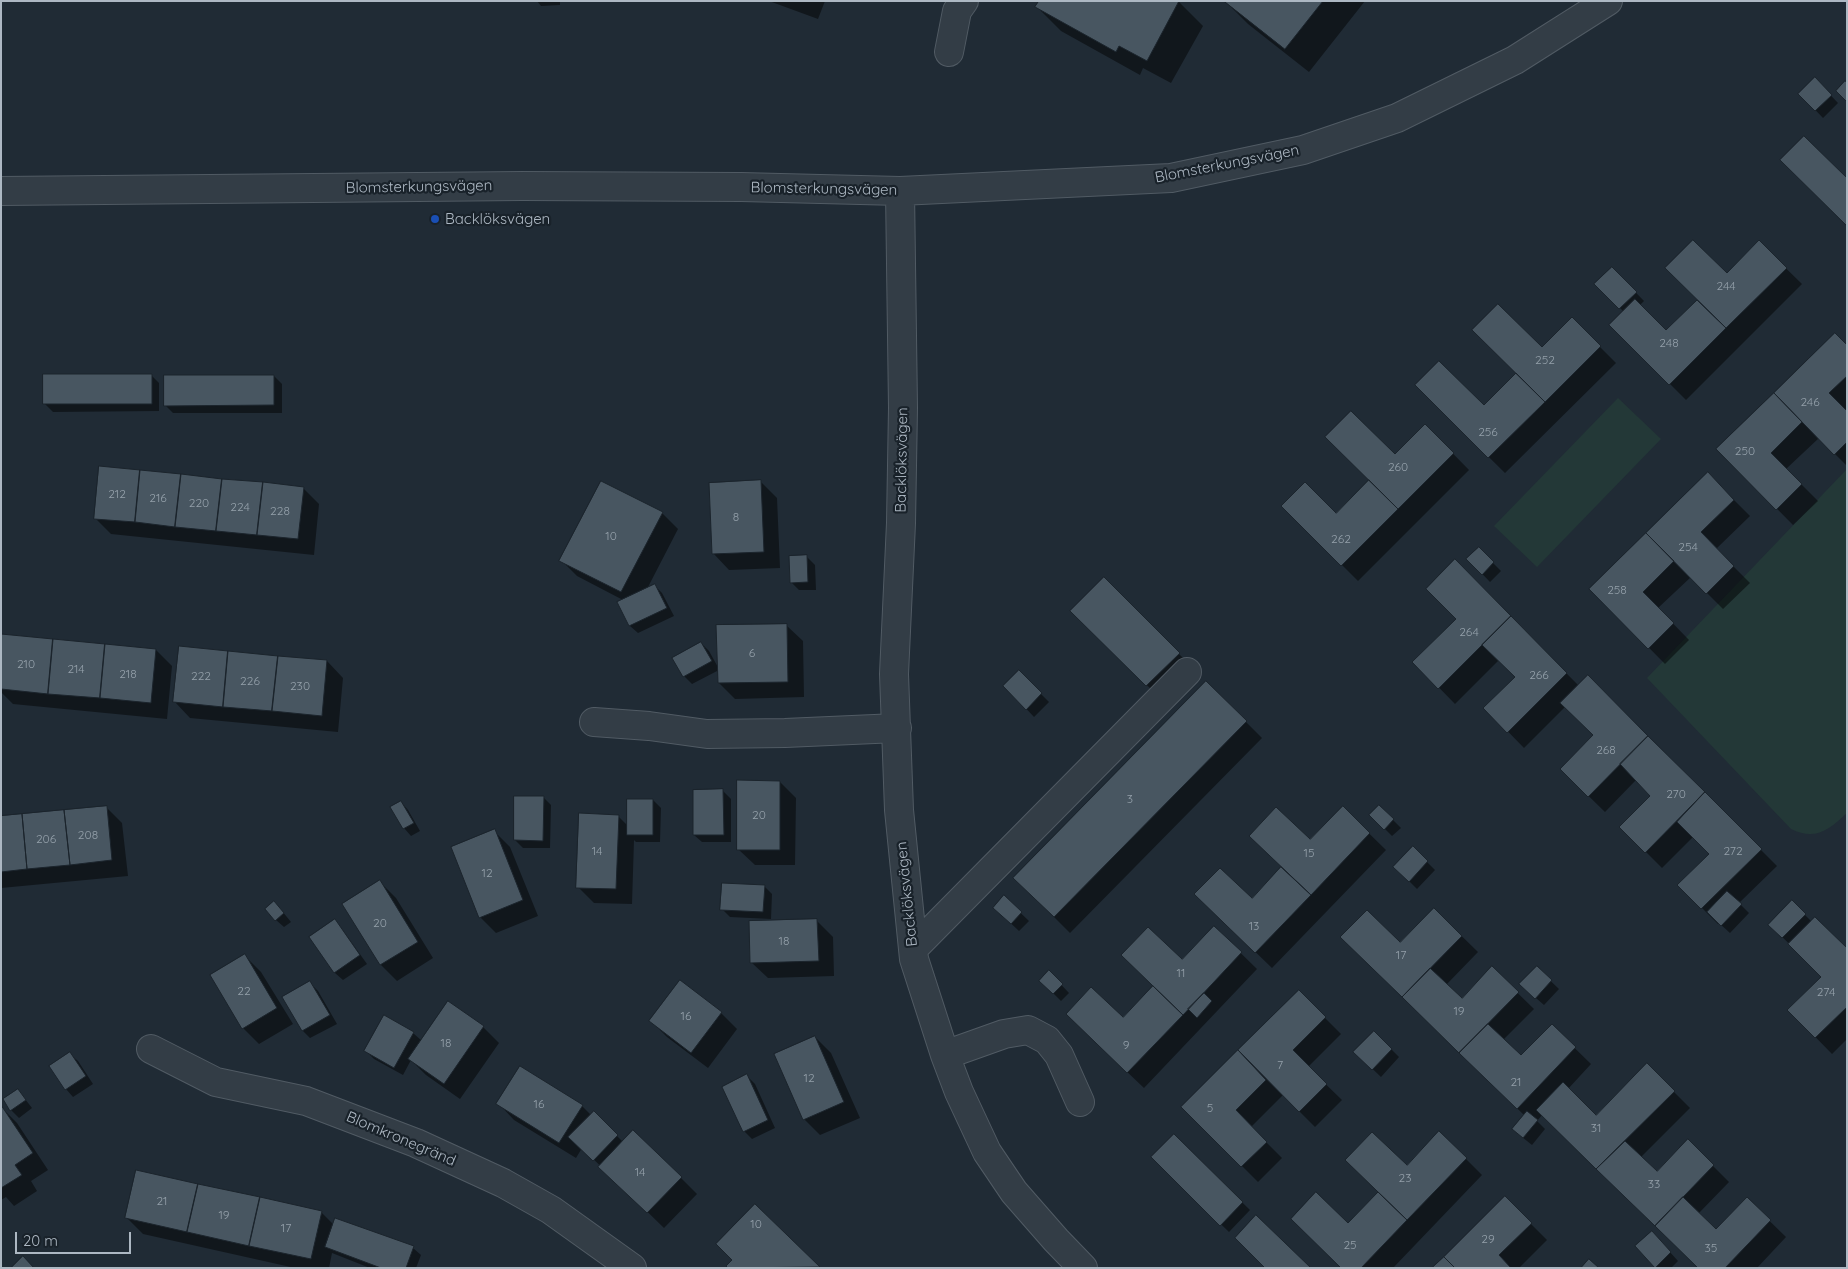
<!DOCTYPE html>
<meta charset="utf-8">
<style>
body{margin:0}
#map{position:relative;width:1848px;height:1269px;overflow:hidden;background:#202b35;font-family:Quicksand,sans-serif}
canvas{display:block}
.frame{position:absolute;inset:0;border:2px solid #adb8c3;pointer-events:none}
.scale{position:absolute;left:15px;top:1232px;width:116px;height:22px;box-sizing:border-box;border:2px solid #adb8c3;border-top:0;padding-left:6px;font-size:15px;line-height:18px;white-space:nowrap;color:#adb8c3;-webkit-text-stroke:4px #19222a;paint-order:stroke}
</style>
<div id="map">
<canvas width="1848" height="1269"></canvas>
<div class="frame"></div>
<div class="scale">20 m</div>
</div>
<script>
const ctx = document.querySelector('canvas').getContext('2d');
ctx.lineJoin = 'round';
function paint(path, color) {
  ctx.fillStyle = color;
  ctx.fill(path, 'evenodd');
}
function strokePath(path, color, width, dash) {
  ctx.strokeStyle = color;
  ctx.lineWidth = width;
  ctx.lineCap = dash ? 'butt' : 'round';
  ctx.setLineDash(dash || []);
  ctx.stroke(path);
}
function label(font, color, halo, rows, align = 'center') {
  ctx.font = font + ' Quicksand,sans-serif';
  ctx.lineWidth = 4.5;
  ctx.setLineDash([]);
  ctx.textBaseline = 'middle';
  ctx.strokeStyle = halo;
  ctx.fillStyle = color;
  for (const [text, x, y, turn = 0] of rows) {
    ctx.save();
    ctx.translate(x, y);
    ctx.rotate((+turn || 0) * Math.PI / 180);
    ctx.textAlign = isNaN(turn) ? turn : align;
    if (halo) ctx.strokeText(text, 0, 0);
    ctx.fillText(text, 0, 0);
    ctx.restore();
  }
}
paint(new Path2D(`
 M 1618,398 L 1661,439 L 1537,567 L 1494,526 Z
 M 1847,469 L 1847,813 C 1829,830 1815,841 1791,829 L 1647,678 Z`), '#233837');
paint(new Path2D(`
 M 537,1 L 560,1 L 560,5 L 541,6 Z
 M 769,1 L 825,1 L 818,19 Z
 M 1178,1 L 1203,26 L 1171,83 L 1143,68 L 1140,75 L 1061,31 L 1037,7 Z
 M 1225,1 L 1365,1 L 1309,72 L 1248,24 Z
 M 1815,79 L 1838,103 L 1823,118 L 1800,94 Z
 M 1759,242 L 1802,284 L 1686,400 L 1611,325 L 1624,312 L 1596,284 L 1612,268 L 1644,301 L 1640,305 L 1666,332 Z
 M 1572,319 L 1616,363 L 1505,473 L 1416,385 L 1484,407 Z
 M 1835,335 L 1847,346 L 1847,408 L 1845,410 L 1847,412 L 1847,466 L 1819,438 L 1786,469 L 1818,501 L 1793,525 L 1718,449 Z
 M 151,375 L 159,383 L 159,411 L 53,412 L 45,404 Z
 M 274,376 L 282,384 L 282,413 L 173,413 L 165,405 Z
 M 1425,425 L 1469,470 L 1358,581 L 1283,506 L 1336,515 Z
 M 1708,474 L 1750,516 L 1716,549 L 1750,583 L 1723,609 L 1691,577 L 1658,608 L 1689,640 L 1665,664 L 1591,589 Z
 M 760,481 L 777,498 L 780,568 L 729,570 L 713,553 Z
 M 303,488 L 319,504 L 314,555 L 111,534 L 95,518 Z
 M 662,513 L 678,529 L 647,589 L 654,585 L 662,593 L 674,616 L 638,633 L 630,626 L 619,602 L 623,600 L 577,576 L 561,560 Z
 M 1478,548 L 1501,571 L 1490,582 L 1468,559 Z
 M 807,557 L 815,565 L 816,590 L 799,590 L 792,583 Z
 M 1455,561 L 1579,686 L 1588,677 L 1777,866 L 1739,903 L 1749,913 L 1730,933 L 1719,923 L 1718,924 L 1679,885 L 1710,854 L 1693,837 L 1662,868 L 1621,827 L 1652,796 L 1636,780 L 1605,812 L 1561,769 L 1595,735 L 1566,706 L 1524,748 L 1485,708 L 1516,677 L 1499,660 L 1455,704 L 1414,662 L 1458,619 Z
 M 1104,579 L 1195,670 L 1163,701 L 1072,611 Z
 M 786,625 L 803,641 L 804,697 L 735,699 L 719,683 L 719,670 L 692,684 L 684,676 L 701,643 L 709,651 L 719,669 Z
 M 1,647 L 156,650 L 172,666 L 167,719 L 13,704 L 1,692 Z
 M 327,661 L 343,678 L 338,732 L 190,718 L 174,701 Z
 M 1019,672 L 1049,702 L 1034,717 L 1005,686 Z
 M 1206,682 L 1262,738 L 1070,933 L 1015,878 Z
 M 780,782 L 796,798 L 795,865 L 755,865 L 738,849 Z
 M 723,791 L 731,799 L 731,842 L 702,842 L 694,835 Z
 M 543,797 L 551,805 L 550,848 L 523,848 L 515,840 Z
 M 653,800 L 661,808 L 660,842 L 636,842 L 634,840 L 632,904 L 594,903 L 578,887 L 618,816 L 628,826 Z
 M 401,802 L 408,810 L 420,831 L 411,836 L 404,828 Z
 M 1379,806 L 1401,828 L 1392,836 L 1371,815 Z
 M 106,807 L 122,823 L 128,876 L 1,888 L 1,817 Z
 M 1343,808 L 1386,850 L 1272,968 L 1212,910 L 1252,900 Z
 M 494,831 L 510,847 L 538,916 L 496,933 L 480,917 Z
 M 1413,848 L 1435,870 L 1417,889 L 1395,867 Z
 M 380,882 L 396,898 L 433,958 L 397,981 L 381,965 Z
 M 764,886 L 772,894 L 771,919 L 730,917 L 722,909 Z
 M 1004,897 L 1029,921 L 1019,931 L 1002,915 Z
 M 1792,902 L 1812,922 L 1847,950 L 1847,1039 L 1832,1054 L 1789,1010 L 1823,977 L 1770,925 Z
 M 1434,909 L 1478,952 L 1446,985 L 1462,1000 L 1492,968 L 1534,1009 L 1503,1040 L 1521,1057 L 1552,1026 L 1591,1064 L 1568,1089 L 1596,1117 L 1647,1065 L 1690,1108 L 1641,1157 L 1657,1173 L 1688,1141 L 1729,1182 L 1699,1213 L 1716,1230 L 1747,1199 L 1786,1237 L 1757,1268 L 1699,1268 L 1542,1115 L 1537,1121 L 1545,1129 L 1532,1145 L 1522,1137 L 1525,1116 L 1358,953 L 1401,943 Z
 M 282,911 L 291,922 L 284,927 L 276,920 Z
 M 335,921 L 342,929 L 367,964 L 343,980 L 335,973 L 310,937 Z
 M 817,921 L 833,937 L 834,976 L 768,978 L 751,962 Z
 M 1214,927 L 1257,969 L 1144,1088 L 1083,1030 L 1123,1019 Z
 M 245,956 L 261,972 L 293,1024 L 259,1044 L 243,1028 Z
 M 1537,968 L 1559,989 L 1544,1005 L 1529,992 Z
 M 1049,972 L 1069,993 L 1061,1001 L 1041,981 Z
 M 310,983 L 318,991 L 337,1024 L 310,1038 L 303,1031 Z
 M 1299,992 L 1341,1034 L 1308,1067 L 1342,1100 L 1315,1127 L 1283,1095 L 1251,1127 L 1282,1158 L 1258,1182 L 1183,1107 Z
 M 448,1003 L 483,1027 L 499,1043 L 460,1099 L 426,1075 L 411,1060 L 403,1075 L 374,1059 L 366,1051 L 413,1033 L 422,1041 Z
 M 721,1013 L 737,1029 L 708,1068 L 667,1037 L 651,1021 Z
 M 1374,1032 L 1399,1057 L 1381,1077 L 1355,1052 Z
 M 815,1037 L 831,1053 L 860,1118 L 820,1135 L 804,1119 Z
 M 70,1054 L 78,1061 L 93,1084 L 73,1097 L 66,1089 Z
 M 747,1076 L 755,1084 L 775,1128 L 752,1139 L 744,1131 Z
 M 18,1090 L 32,1108 L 19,1118 L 11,1110 Z
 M 498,1103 L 582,1106 L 592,1116 L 594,1113 L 623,1142 L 681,1178 L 697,1194 L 664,1228 L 582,1148 L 576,1158 L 514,1120 Z
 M 1,1107 L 17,1123 L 48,1170 L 31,1181 L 37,1191 L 14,1206 L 6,1197 L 1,1200 Z
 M 1174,1136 L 1250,1210 L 1229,1232 L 1152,1157 Z
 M 1466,1159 L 1482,1175 L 1393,1268 L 1342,1268 L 1348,1225 L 1407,1166 Z
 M 1505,1198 L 1547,1240 L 1519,1268 L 1434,1268 Z
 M 756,1206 L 819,1268 L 730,1268 Z
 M 321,1212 L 334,1225 L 413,1248 L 421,1255 L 416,1268 L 370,1268 L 332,1253 L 329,1268 L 295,1268 L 143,1234 L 127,1218 Z
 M 1659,1240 L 1678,1261 L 1671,1268 L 1656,1268 L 1636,1246 Z`), '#0007');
const building = new Path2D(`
 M 1039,1 L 1179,1 L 1147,61 L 1119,46 L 1116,52 L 1035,7 Z
 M 1224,1 L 1323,1 L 1285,49 Z
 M 1815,77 L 1832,95 L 1815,111 L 1798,94 Z
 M 1845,81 L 1847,82 L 1847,102 L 1836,91 Z
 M 1804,136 L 1847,178 L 1847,226 L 1780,160 Z
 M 1693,240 L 1727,273 L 1759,240 L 1787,268 L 1726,328 L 1665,268 Z
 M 1612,267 L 1637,292 L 1619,309 L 1594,284 Z
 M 1635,299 L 1666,330 L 1697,300 L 1726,328 L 1669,385 L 1609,325 Z
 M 1498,304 L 1542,347 L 1572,317 L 1601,346 L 1545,402 L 1472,330 Z
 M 1835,333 L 1847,345 L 1847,376 L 1829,393 L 1847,411 L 1847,442 L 1834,455 L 1774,393 Z
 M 1439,361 L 1484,405 L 1516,373 L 1545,402 L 1488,458 L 1415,385 Z
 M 43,374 L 152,374 L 152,404 L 43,404 Z
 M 164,375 L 274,375 L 274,405 L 164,406 Z
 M 1774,393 L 1802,422 L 1771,453 L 1802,484 L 1776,510 L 1716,449 Z
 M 1351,411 L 1395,454 L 1425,424 L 1454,453 L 1398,509 L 1325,437 Z
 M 99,466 L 140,470 L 135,522 L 94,519 Z
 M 140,470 L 181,474 L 175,527 L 135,522 Z
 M 1708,472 L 1734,500 L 1701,532 L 1734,566 L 1706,594 L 1646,533 Z
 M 181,474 L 222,479 L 216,531 L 175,527 Z
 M 222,479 L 263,482 L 257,535 L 216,531 Z
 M 761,480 L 764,552 L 712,554 L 709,483 Z
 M 1369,480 L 1398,509 L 1341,566 L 1281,506 L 1305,482 L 1336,513 Z
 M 601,481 L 663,512 L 621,592 L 559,561 Z
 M 263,482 L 304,487 L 298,539 L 257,535 Z
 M 1646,533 L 1674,561 L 1643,592 L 1674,623 L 1648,649 L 1589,589 Z
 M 1479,547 L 1494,562 L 1482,575 L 1466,559 Z
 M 807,555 L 808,582 L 790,583 L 789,556 Z
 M 1455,559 L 1511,616 L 1438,689 L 1412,662 L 1456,619 L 1426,589 Z
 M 1104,577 L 1180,653 L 1146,686 L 1070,611 Z
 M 655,584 L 667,608 L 629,626 L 617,602 Z
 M 1511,616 L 1567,673 L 1507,733 L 1483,708 L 1515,677 L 1482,645 Z
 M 787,624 L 788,682 L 718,683 L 716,625 Z
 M 1,634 L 53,639 L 48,694 L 1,689 Z
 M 53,639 L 105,644 L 100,698 L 48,694 Z
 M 701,642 L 712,661 L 683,677 L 672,658 Z
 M 105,644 L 156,649 L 151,703 L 100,698 Z
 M 179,646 L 228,651 L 223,707 L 173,702 Z
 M 228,651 L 278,656 L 272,711 L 223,707 Z
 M 278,656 L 327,660 L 322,716 L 272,711 Z
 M 1019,670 L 1042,693 L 1026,710 L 1003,686 Z
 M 1588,675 L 1648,736 L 1588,797 L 1560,769 L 1593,735 L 1560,703 Z
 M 1206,681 L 1247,721 L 1054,917 L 1013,878 Z
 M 1648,736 L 1705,792 L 1645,853 L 1619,827 L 1650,796 L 1620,764 Z
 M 737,780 L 780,781 L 780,850 L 737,850 Z
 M 723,789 L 724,835 L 693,835 L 693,790 Z
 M 1705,792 L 1762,849 L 1701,909 L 1677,885 L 1709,854 L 1677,822 Z
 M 514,796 L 544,796 L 543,841 L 514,840 Z
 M 627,799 L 653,799 L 653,835 L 627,835 Z
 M 401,801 L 414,823 L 403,829 L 390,807 Z
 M 1379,805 L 1394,819 L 1384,830 L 1369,815 Z
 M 107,806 L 112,860 L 70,865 L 64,810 Z
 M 1343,806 L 1370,833 L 1311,895 L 1249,836 L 1276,807 L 1310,839 Z
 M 64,810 L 70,865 L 27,869 L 22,814 Z
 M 579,813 L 619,815 L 616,889 L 576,888 Z
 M 22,814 L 27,869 L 1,872 L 1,816 Z
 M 495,829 L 523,900 L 479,918 L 451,847 Z
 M 1413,846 L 1428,861 L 1409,882 L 1393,867 Z
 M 1281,867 L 1311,895 L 1255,953 L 1194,894 L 1220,868 L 1252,898 Z
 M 380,880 L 418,942 L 380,965 L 342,904 Z
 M 722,883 L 765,885 L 763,912 L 720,910 Z
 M 1727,891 L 1742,904 L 1721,926 L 1707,912 Z
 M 1004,895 L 1022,912 L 1011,924 L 993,908 Z
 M 1792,900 L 1806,914 L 1782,938 L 1768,925 Z
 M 274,901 L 284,913 L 275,921 L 265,909 Z
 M 1434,908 L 1462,936 L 1402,997 L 1340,937 L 1367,910 L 1400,942 Z
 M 1815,917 L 1847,948 L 1847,1007 L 1815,1038 L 1787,1010 L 1821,977 L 1788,944 Z
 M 335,919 L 360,955 L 334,973 L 309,937 Z
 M 817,919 L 819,961 L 750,963 L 749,921 Z
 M 1214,926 L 1242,952 L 1183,1015 L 1121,955 L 1148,927 L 1182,959 Z
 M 245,954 L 277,1008 L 242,1029 L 210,975 Z
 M 1492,966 L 1519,992 L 1459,1053 L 1402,997 L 1430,968 L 1462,998 Z
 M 1537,966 L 1552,980 L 1535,999 L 1519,984 Z
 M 1049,970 L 1063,984 L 1053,994 L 1039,981 Z
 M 680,980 L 722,1012 L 691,1053 L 649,1021 Z
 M 310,981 L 330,1015 L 302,1031 L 282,997 Z
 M 1153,986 L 1183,1015 L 1127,1073 L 1066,1014 L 1091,987 L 1123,1017 Z
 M 1299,990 L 1326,1017 L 1293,1050 L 1327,1084 L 1299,1112 L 1238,1050 Z
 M 1204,993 L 1212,1001 L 1197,1018 L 1188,1009 Z
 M 448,1001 L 484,1026 L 444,1084 L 408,1059 Z
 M 384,1015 L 414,1032 L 394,1068 L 364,1051 Z
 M 1488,1024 L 1521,1055 L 1552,1024 L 1576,1047 L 1517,1109 L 1459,1053 Z
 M 1374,1031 L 1392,1049 L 1372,1070 L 1353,1052 Z
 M 815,1036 L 844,1102 L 803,1120 L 774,1054 Z
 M 1238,1050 L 1266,1080 L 1236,1110 L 1267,1142 L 1241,1167 L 1181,1107 Z
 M 70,1052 L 86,1076 L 65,1090 L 49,1066 Z
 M 1647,1063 L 1675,1091 L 1596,1169 L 1536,1110 L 1563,1082 L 1596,1115 Z
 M 520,1066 L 583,1105 L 559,1143 L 496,1104 Z
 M 747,1074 L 768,1120 L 743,1132 L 722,1087 Z
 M 18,1089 L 26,1100 L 10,1111 L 3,1099 Z
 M 1,1105 L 33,1153 L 15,1165 L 22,1175 L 1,1188 Z
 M 594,1111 L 618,1135 L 593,1161 L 568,1137 Z
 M 1527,1111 L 1538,1120 L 1523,1138 L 1512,1129 Z
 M 633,1130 L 682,1177 L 647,1213 L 598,1167 Z
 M 1439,1131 L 1467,1158 L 1407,1220 L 1345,1160 L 1372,1132 L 1407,1165 Z
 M 1174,1134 L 1243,1202 L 1220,1226 L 1151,1157 Z
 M 1688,1139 L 1714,1165 L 1655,1226 L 1596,1169 L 1625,1141 L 1657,1171 Z
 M 136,1170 L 198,1184 L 187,1232 L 125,1218 Z
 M 198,1184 L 260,1197 L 249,1246 L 187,1232 Z
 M 1316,1192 L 1348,1223 L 1378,1192 L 1407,1220 L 1361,1268 L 1341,1268 L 1291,1219 Z
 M 1505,1196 L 1532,1223 L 1499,1255 L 1511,1268 L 1455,1268 L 1444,1257 Z
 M 260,1197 L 322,1211 L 311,1259 L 249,1246 Z
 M 1683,1197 L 1716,1229 L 1747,1197 L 1771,1220 L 1725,1268 L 1698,1268 L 1655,1226 Z
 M 755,1204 L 820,1267 L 728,1268 L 726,1266 L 732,1260 L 716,1244 Z
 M 1256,1215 L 1311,1268 L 1265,1268 L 1235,1238 Z
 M 335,1218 L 414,1246 L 406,1268 L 381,1268 L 325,1247 Z
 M 1652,1231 L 1671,1252 L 1655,1268 L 1635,1246 Z
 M 23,1256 L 34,1268 L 11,1268 Z
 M 1444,1257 L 1455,1268 L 1432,1268 Z
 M 1589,1259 L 1599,1268 L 1581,1268 Z`);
paint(building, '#485661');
strokePath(building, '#1b242c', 1);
const minor = new Path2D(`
 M 949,52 L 957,11 L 964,1
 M 1,191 L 522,186 L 741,187 L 900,191 L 1171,178 L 1303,150 L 1397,118 L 1515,60 L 1608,1
 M 900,191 L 903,408 L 901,523 L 894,674 L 899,810 L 914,959 L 945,1055 L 959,1092 L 987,1152 L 1014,1192 L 1056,1240 L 1083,1268
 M 594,722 L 649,726 L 707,734 L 785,733 L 897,728
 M 913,949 L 1187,672
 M 151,1049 L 216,1082 L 306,1101 L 416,1143 L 503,1183 L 551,1210 L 632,1268
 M 945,1055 L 1004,1034 L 1028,1030 L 1047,1040 L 1059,1055 L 1080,1102`);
strokePath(minor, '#515b64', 30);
strokePath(minor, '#333d46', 28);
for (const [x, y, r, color] of [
 [435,219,5,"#1a4fb4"]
]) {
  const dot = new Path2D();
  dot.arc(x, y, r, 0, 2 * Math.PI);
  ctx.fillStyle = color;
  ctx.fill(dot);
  strokePath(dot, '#19222a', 2);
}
label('12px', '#94a0aa', null, [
 ["244",1726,286],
 ["248",1669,343],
 ["252",1545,360],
 ["246",1810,402],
 ["256",1488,432],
 ["250",1745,451],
 ["260",1398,467],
 ["212",117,494],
 ["216",158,498],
 ["220",199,503],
 ["224",240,507],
 ["228",280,511],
 ["8",736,517],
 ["10",611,536],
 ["262",1341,539],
 ["254",1688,547],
 ["258",1617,590],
 ["264",1469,632],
 ["6",752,653],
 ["210",26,664],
 ["214",76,669],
 ["218",128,674],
 ["266",1539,675],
 ["222",201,676],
 ["226",250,681],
 ["230",300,686],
 ["268",1606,750],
 ["270",1676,794],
 ["3",1130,799],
 ["20",759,815],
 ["208",88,835],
 ["206",46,839],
 ["14",597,851],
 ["272",1733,851],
 ["15",1309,853],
 ["12",487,873],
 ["20",380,923],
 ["13",1254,926],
 ["18",784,941],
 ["17",1401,955],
 ["11",1181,973],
 ["22",244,991],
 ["274",1826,992],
 ["19",1459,1011],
 ["16",686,1016],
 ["18",446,1043],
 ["9",1126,1045],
 ["7",1280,1065],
 ["12",809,1078],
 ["21",1516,1082],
 ["16",539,1104],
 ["5",1210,1108],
 ["31",1596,1128],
 ["14",640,1172],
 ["23",1405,1178],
 ["33",1654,1184],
 ["21",162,1201],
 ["19",224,1215],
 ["10",756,1224],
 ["17",286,1228],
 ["29",1488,1239],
 ["25",1350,1245],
 ["35",1711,1248]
]);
label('15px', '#adb8c3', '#19222a', [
 ["Blomsterkungsvägen",1227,164,-11],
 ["Blomsterkungsvägen",419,187,-1],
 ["Blomsterkungsvägen",824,189,1],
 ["Backlöksvägen",902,460,-89],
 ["Backlöksvägen",907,894,-96],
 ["Blomkronegränd",401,1139,23]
]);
label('15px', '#adb8c3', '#19222a', [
 ["Backlöksvägen",445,219]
], 'left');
</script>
